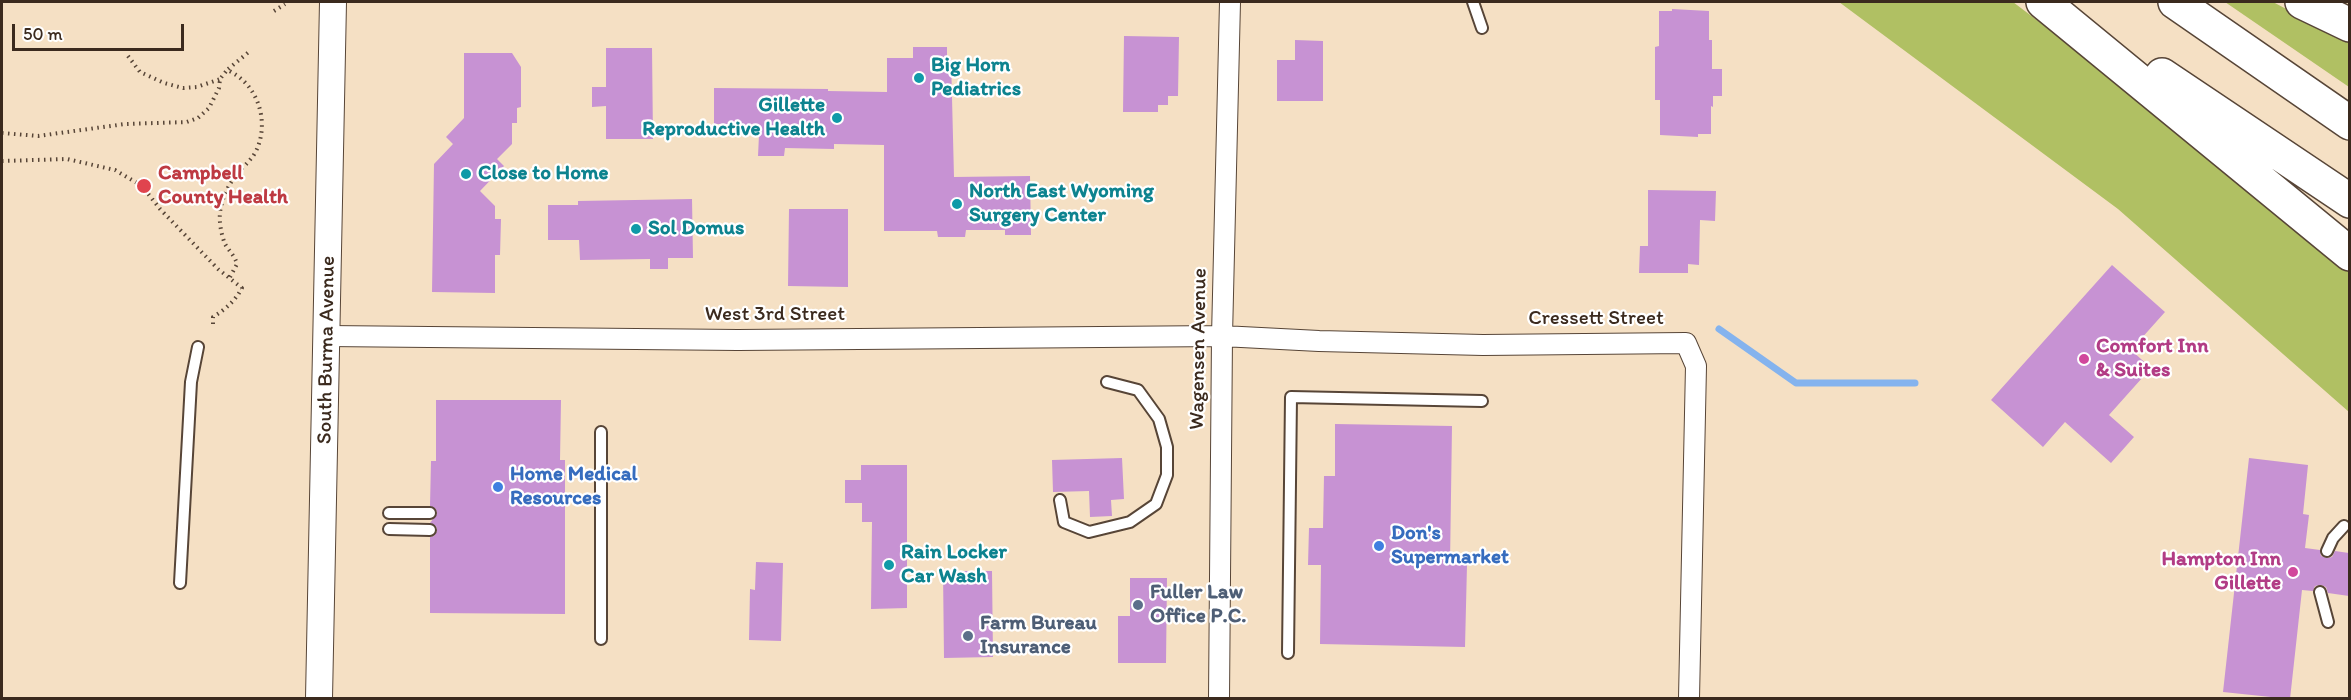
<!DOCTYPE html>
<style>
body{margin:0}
#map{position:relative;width:2351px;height:700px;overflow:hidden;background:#f5e0c4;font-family:Itim,sans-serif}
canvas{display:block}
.frame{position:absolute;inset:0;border:3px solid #3b2a1e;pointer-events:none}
.scale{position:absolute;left:12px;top:24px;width:172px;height:27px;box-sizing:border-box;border:3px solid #3b2a1e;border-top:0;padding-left:8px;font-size:18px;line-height:21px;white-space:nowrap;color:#3b2a1e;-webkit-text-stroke:4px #fff;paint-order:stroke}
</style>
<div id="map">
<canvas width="2351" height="700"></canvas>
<div class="frame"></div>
<div class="scale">50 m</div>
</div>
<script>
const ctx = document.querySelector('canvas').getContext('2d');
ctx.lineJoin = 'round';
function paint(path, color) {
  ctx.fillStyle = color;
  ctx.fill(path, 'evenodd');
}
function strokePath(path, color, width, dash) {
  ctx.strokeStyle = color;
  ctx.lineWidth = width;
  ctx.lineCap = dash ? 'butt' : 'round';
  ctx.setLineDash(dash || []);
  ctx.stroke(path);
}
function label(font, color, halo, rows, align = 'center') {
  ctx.font = font + ' Itim,sans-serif';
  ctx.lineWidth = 4.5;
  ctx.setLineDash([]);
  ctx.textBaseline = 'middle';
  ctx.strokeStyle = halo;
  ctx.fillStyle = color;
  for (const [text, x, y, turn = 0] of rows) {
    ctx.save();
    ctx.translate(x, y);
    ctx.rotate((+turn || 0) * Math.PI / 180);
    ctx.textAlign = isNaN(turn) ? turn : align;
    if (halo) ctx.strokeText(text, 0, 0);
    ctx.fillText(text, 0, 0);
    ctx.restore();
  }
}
paint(new Path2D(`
 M 1839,2 L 2013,2 L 2158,112 L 2349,270 L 2349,412 L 2118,209 Z
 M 2225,2 L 2273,2 L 2349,42 L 2349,87 Z`), '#b0c063');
strokePath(new Path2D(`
 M 1719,329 L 1796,383 L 1915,383`), '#84b3ee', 7);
paint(new Path2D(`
 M 1672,9 L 1709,11 L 1709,40 L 1712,40 L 1712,69 L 1722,69 L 1722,96 L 1713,96 L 1713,107 L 1711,106 L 1711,134 L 1698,134 L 1698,137 L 1660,135 L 1660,100 L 1655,100 L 1655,47 L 1659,46 L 1659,11 L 1672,11 Z
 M 1124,36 L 1179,37 L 1178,96 L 1168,96 L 1168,105 L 1158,105 L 1158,112 L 1123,112 Z
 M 1295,40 L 1323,41 L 1323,101 L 1277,101 L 1277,60 L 1295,60 Z
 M 913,47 L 947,47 L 947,57 L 951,58 L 954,177 L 1030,176 L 1031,235 L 1005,235 L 1005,230 L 966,230 L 965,237 L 938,237 L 937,231 L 884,231 L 884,145 L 834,144 L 834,149 L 785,148 L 784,156 L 758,156 L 759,135 L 721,135 L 721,124 L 714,124 L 714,88 L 828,89 L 828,91 L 887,92 L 887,58 L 913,58 Z
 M 606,48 L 652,48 L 653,139 L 606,139 L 606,106 L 592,107 L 592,87 L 606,87 Z
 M 464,53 L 512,53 L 521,67 L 521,107 L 517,108 L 517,123 L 512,123 L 512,144 L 497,159 L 504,166 L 480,191 L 495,206 L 495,219 L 501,219 L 500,255 L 495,255 L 495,293 L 432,292 L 434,164 L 453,144 L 446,137 L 464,118 Z
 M 1648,190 L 1716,191 L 1715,221 L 1700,220 L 1699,265 L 1688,264 L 1688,273 L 1639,273 L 1640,246 L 1648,246 Z
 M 692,199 L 693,258 L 668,258 L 668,269 L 650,269 L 650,259 L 580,260 L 579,240 L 548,240 L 548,205 L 578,205 L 578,201 Z
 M 789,209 L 848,209 L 848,287 L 788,286 Z
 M 2112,265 L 2165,312 L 2131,350 L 2151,368 L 2109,415 L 2134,437 L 2111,463 L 2065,422 L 2043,447 L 1991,400 Z
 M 436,400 L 561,400 L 560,460 L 565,460 L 565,614 L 430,613 L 430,537 L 434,536 L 437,531 L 436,526 L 430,523 L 437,514 L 436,509 L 430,506 L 431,461 L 436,461 Z
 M 1335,424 L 1452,426 L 1450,564 L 1467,565 L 1465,647 L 1320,644 L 1321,565 L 1308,565 L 1309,528 L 1323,528 L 1324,476 L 1335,476 Z
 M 1122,458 L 1124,499 L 1111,500 L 1112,516 L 1090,517 L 1089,491 L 1053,492 L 1052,460 Z
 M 2249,458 L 2308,465 L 2303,514 L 2309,515 L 2305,548 L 2320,550 L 2321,556 L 2327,558 L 2332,557 L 2335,551 L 2349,553 L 2349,596 L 2328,593 L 2326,587 L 2321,585 L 2315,586 L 2313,591 L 2302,590 L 2290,699 L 2223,692 Z
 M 861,465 L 907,465 L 907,608 L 871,609 L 872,522 L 862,522 L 862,503 L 845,503 L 845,480 L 861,480 Z
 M 756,562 L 783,563 L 781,641 L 749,640 L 750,589 L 755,590 Z
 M 943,571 L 992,571 L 993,657 L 944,658 Z
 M 1130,578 L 1167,578 L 1166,663 L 1118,663 L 1118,616 L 1130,616 Z`), '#c792d3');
const service = new Path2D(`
 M 1473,2 L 1482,28
 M 601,432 L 601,639
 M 1060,500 L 1064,522 L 1089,532 L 1130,522 L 1156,504 L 1167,475 L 1167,447 L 1159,419 L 1138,390 L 1107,382
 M 389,513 L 430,513
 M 389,529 L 430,530
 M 2327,551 L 2333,538 L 2344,526
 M 180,583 L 191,382 L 198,347
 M 2320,592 L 2328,622
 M 1288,653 L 1291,397 L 1482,401`);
const minor = new Path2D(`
 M 327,336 L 738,340 L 1222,336 L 1319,341 L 1483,345 L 1686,343 L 1696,366 L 1689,698
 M 1219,698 L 1222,336 L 1230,2`);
const tertiary = new Path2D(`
 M 319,698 L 333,2`);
const motorway = new Path2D(`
 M 2043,2 L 2350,254
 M 2175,2 L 2350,123
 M 2302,2 L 2350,25
 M 2162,75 L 2350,201`);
strokePath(service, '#574537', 14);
strokePath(minor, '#574537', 22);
strokePath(tertiary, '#574537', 28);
strokePath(motorway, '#574537', 36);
strokePath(new Path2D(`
 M 274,11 L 285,4
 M 128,56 L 140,72 L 164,83 L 183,88 L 197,87 L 220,79
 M 2,133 L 38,136 L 125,124 L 187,122 L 198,118 L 209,108 L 219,88 L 220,79 L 227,70
 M 2,161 L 67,159 L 115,170 L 142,186 L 160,209 L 218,269 L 242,288 C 235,301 226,309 213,317 L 213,324
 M 230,277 L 237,264 C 235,256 229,251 225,244 C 221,234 218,218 221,207 C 223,197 228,186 234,178 C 241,168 249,163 255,153 C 271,123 258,83 227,70 L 250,51`), '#574537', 4, [1.5, 4.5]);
strokePath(service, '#fff', 10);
strokePath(minor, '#fff', 20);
strokePath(tertiary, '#fff', 26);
strokePath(motorway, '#fff', 33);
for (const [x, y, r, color] of [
 [919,78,6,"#0f9aa8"],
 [837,118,6,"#0f9aa8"],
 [466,174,6,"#0f9aa8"],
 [144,186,8,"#e0444e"],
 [957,204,6,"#0f9aa8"],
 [636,229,6,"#0f9aa8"],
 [2084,359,6,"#d1479c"],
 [498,487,6,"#3f7fe0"],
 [1379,546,6,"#3f7fe0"],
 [889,565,6,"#0f9aa8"],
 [2293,572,6,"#d1479c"],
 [1138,605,6,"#5c6f8a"],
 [968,636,6,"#5c6f8a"]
]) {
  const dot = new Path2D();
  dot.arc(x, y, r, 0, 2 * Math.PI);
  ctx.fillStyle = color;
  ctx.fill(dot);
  strokePath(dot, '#fff', 2);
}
label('bold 21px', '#0d838f', '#fff', [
 ["Big Horn",931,66],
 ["Pediatrics",931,90],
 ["Gillette",825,106,"right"],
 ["Reproductive Health",825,130,"right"],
 ["Close to Home",478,174],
 ["North East Wyoming",969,192],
 ["Surgery Center",969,216],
 ["Sol Domus",648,229],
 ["Rain Locker",901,553],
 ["Car Wash",901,577]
], 'left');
label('bold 21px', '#be3a42', '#fff', [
 ["Campbell",158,174],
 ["County Health",158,198]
], 'left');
label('21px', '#3b2a1e', '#fff', [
 ["West 3rd Street",775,315],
 ["Cressett Street",1596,319],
 ["Wagensen Avenue",1199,349,-89],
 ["South Burma Avenue",327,350,-89]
]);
label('bold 21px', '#b23c85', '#fff', [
 ["Comfort Inn",2096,347],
 ["& Suites",2096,371],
 ["Hampton Inn",2281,560,"right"],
 ["Gillette",2281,584,"right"]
], 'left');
label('bold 21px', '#366cbe', '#fff', [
 ["Home Medical",510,475],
 ["Resources",510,499],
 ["Don's",1391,534],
 ["Supermarket",1391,558]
], 'left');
label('bold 21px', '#4e5e75', '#fff', [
 ["Fuller Law",1150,593],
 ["Office P.C.",1150,617],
 ["Farm Bureau",980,624],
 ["Insurance",980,648]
], 'left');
</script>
